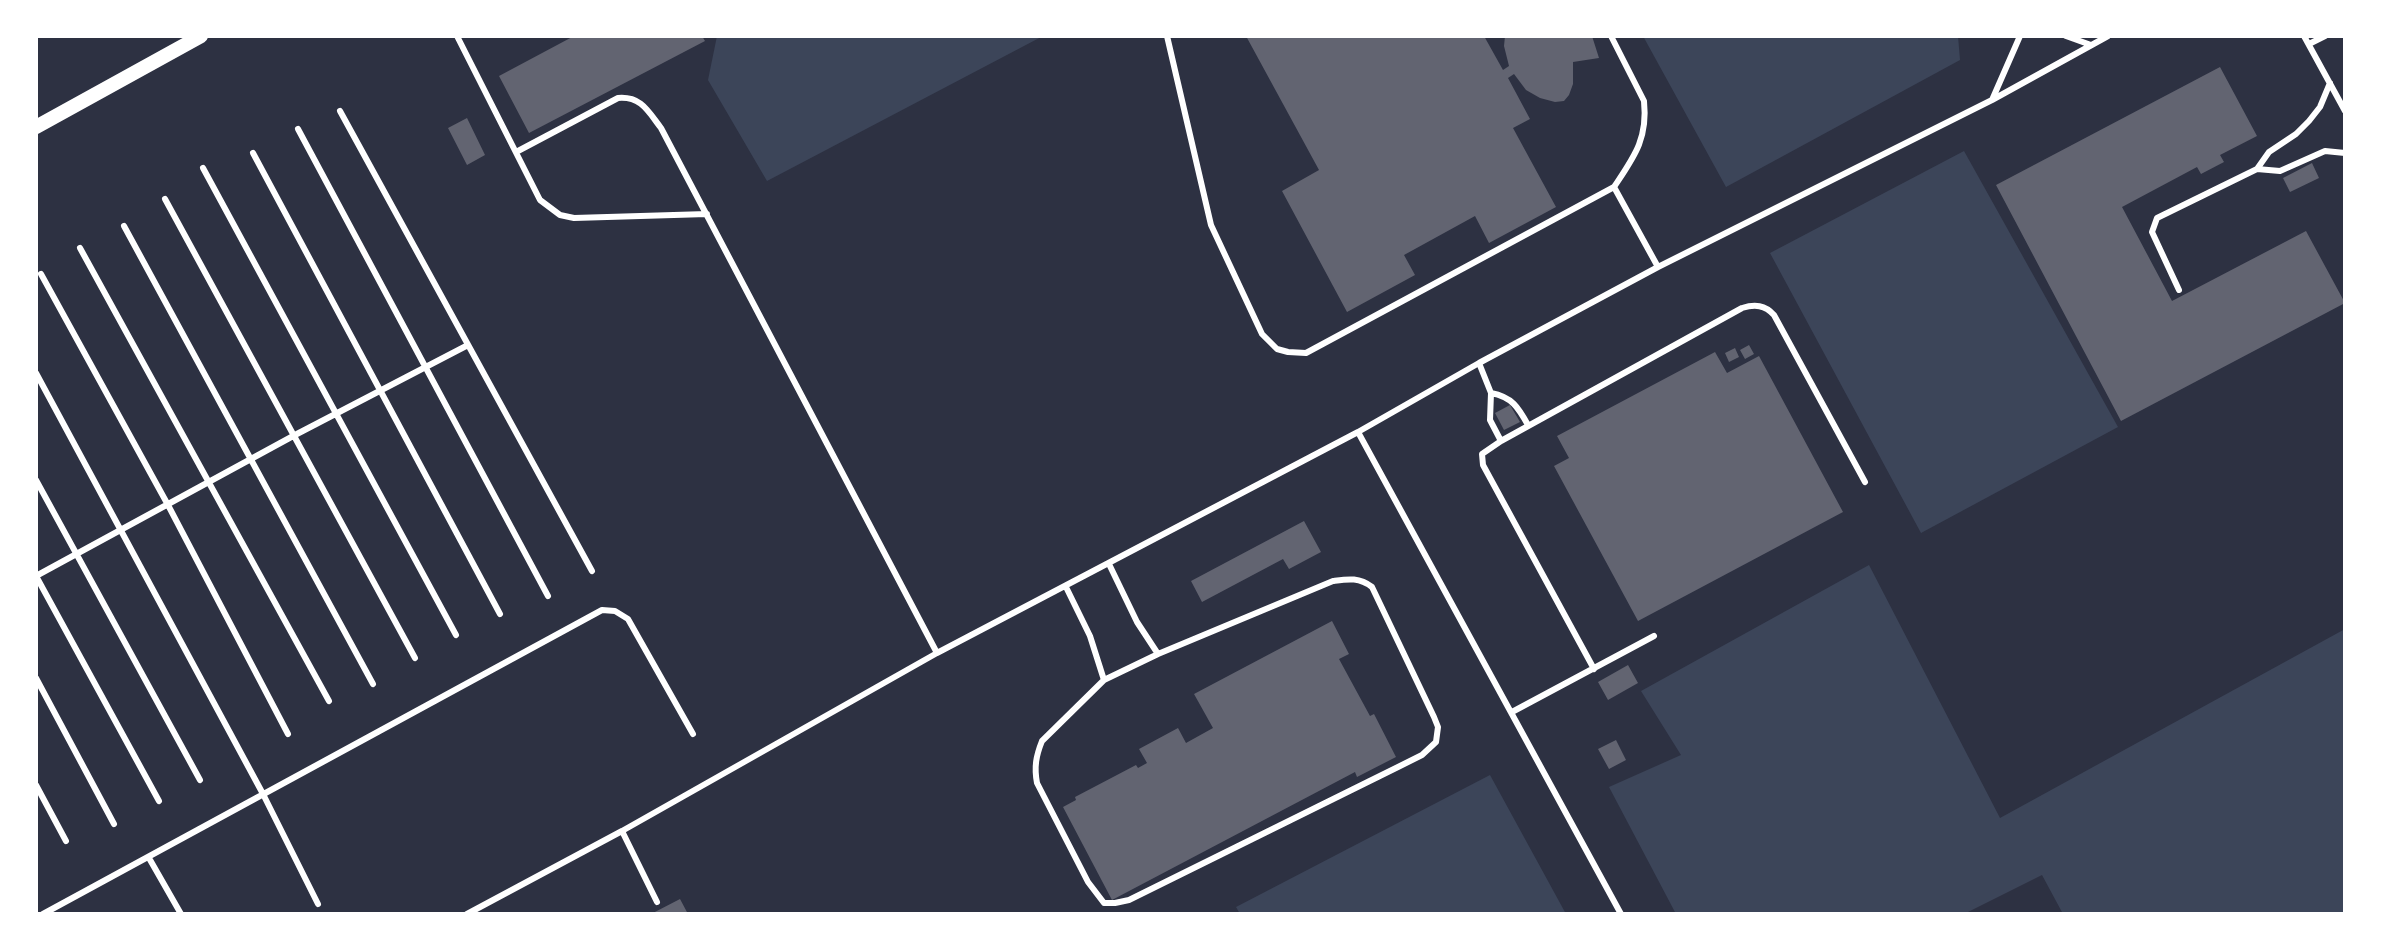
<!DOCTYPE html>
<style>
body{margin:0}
#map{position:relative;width:2381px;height:950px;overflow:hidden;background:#2d3142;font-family:Barlow,sans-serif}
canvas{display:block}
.frame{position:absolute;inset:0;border:38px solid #fff;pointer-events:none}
</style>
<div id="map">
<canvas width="2381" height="950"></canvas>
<div class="frame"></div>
</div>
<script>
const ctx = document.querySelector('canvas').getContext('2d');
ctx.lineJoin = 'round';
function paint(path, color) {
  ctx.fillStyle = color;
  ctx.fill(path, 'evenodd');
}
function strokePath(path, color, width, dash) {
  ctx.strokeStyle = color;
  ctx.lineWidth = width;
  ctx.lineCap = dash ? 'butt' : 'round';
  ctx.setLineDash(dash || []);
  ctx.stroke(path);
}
paint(new Path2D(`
 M 717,36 L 1043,36 L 767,181 L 708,80 Z
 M 1643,36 L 1958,36 L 1960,60 L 1726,187 Z
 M 1964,151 L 2118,427 L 1921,533 L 1770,253 Z
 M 1869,565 L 2000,818 L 2345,629 L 2345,914 L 2063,914 L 2042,875 L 1964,914 L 1676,914 L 1609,787 L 1681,755 L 1641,691 Z
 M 1490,775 L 1566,914 L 1240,914 L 1236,907 Z`), '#3c4559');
paint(new Path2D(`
 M 574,36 L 702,36 L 705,41 L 529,133 L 499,76 Z
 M 1246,36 L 1484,36 L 1503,70 L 1509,66 L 1504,46 L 1505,36 L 1592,36 L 1599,58 L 1573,62 L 1573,84 L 1569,95 L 1564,101 L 1555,102 L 1540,98 L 1526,90 L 1514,74 L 1508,78 L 1530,119 L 1513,128 L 1556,207 L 1489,243 L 1475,216 L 1404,255 L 1415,275 L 1347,312 L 1282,191 L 1319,170 Z
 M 2220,67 L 2257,136 L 2220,155 L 2224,162 L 2201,174 L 2197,167 L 2122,207 L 2172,301 L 2306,231 L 2345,303 L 2121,421 L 1996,185 Z
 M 467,118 L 485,155 L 467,165 L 448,128 Z
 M 2312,163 L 2319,178 L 2290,192 L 2283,178 Z
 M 1749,345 L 1754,354 L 1745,359 L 1740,350 Z
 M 1735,348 L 1739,357 L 1729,362 L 1725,353 Z
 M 1715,352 L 1727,373 L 1759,356 L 1843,512 L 1638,621 L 1554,466 L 1569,458 L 1557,436 Z
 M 1510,405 L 1520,422 L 1504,430 L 1495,413 Z
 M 1304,521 L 1321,552 L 1289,569 L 1283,559 L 1202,602 L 1191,581 Z
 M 1332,621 L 1349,654 L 1339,659 L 1370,716 L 1374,714 L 1396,757 L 1357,777 L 1355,772 L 1112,900 L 1063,807 L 1076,800 L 1075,797 L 1136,765 L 1138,768 L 1147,763 L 1139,749 L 1178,728 L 1186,743 L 1213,728 L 1194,694 Z
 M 1628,665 L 1638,683 L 1608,700 L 1598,682 Z
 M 1616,740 L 1626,760 L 1609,769 L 1598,749 Z
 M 680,899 L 688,914 L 651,914 Z`), '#626471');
strokePath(new Path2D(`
 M 457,36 L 540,200 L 560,215 L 574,218 L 707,214
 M 1167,36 L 1211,225 L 1262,334 L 1277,349 L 1288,352 L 1306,353 L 1614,187 C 1634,157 1648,139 1644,101 L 1611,36
 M 2066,36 L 2091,45
 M 2304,36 L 2345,111
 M 2309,44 L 2325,36
 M 1992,100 L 2020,36
 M 340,111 L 592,571
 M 298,129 L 548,596
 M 518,151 L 618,98 C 641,96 648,111 661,128 L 937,653
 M 253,153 L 500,614
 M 203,168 L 456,635
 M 2257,169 L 2280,171 L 2325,151 L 2345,153
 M 1614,187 L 1658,267
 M 165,199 L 415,658
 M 124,226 L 373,684
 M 80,248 L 329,701
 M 41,274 L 168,505 L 288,734
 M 2179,290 L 2152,232 L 2157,218 L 2257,169 L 2269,152 L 2296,134 L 2309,121 L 2320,107 L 2330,83
 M 1479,363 L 1491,393 L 1490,420 L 1501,441
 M 36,373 L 263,794 L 318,904
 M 1491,393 C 1512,397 1518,407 1528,425
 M 1358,432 L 1621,914
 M 36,480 L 200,780
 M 1109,564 L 1137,622 L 1158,654 L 1333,581 C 1348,579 1359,577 1372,587 L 1434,717 L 1438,727 L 1436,742 L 1422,755 L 1398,767 L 1129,900 L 1115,903 L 1104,903 L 1088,882 L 1037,783 C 1034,767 1036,756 1042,741 L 1104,680 L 1158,654
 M 36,576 L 295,435 L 468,345
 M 36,576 L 159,801
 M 1066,587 L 1090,636 L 1104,680
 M 1594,669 L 1483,465 L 1482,454 L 1501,441 L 1742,308 C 1755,304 1765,305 1774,315 L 1865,482
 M 36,678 L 114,824
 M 1512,712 L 1654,636
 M 36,785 L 66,841
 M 622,831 L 657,902
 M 149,858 L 181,914
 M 43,914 L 602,610 L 615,611 L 628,619 L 693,734
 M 467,914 L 622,831 L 937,653 L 1358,432 L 1479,363 L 1658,267 L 1992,100 L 2108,36`), '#fff', 6);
strokePath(new Path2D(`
 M 36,127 L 201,36`), '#fff', 14);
</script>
